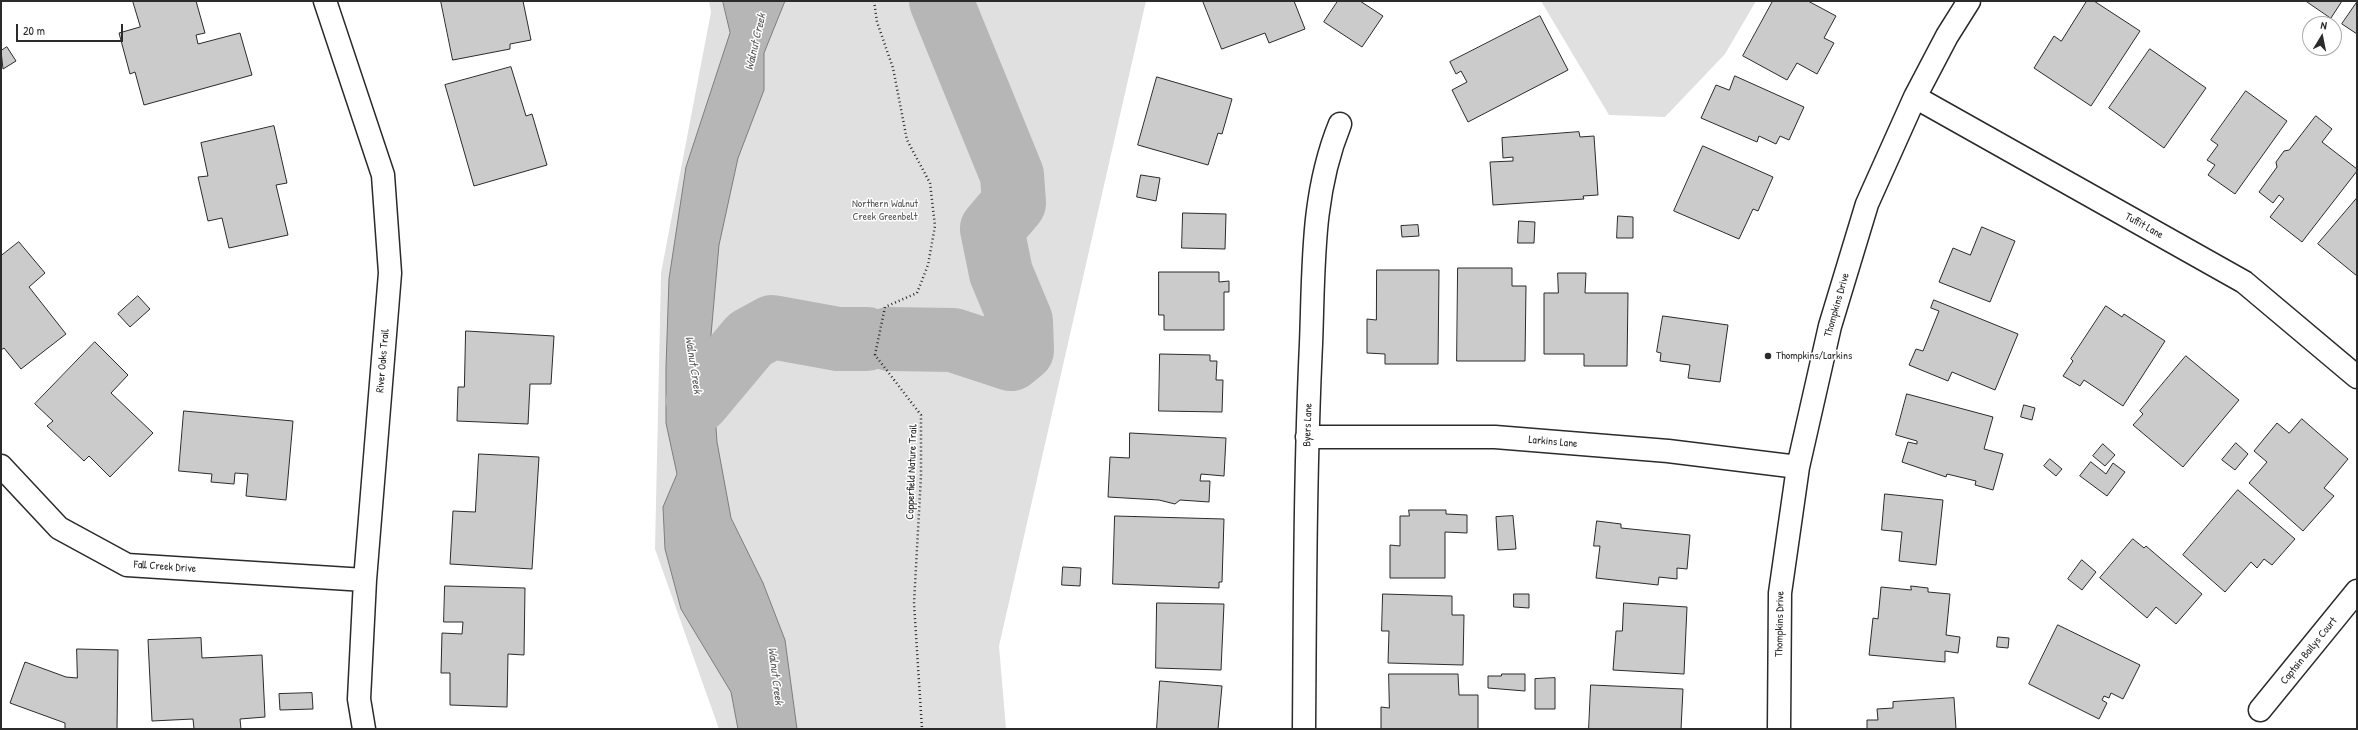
<!DOCTYPE html>
<style>
body{margin:0}
#map{position:relative;width:2358px;height:730px;overflow:hidden;background:#fff;font-family:"Patrick Hand",sans-serif}
canvas{display:block}
.frame{position:absolute;inset:0;border:2px solid #2b2b2b;pointer-events:none}
.north{position:absolute;left:2302px;top:16px;width:40px;height:40px;box-sizing:border-box;background:#fff;border:1px solid #aaa;border-radius:50%;rotate:10deg;font-size:11px;font-weight:700;line-height:16px;text-align:center;color:#2b2b2b}
.north::after{content:'';display:block;margin:auto;width:14px;height:18px;background:#2b2b2b;clip-path:polygon(50% 0,100% 100%,50% 72%,0 100%)}
.scale{position:absolute;left:16px;top:24px;width:107px;height:18px;box-sizing:border-box;border:2px solid #2b2b2b;border-top:0;padding-left:5px;font-size:12px;line-height:14px;white-space:nowrap;color:#2b2b2b;-webkit-text-stroke:3px #fff;paint-order:stroke}
</style>
<div id="map">
<canvas width="2358" height="730"></canvas>
<div class="frame"></div>
<div class="north">N</div>
<div class="scale">20 m</div>
</div>
<script>
const ctx = document.querySelector('canvas').getContext('2d');
ctx.lineJoin = 'round';
function paint(path, color) {
  ctx.fillStyle = color;
  ctx.fill(path, 'evenodd');
}
function strokePath(path, color, width, dash) {
  ctx.strokeStyle = color;
  ctx.lineWidth = width;
  ctx.lineCap = dash ? 'butt' : 'round';
  ctx.setLineDash(dash || []);
  ctx.stroke(path);
}
function label(font, color, halo, rows, align = 'center') {
  ctx.font = font + ' "Patrick Hand",sans-serif';
  ctx.lineWidth = 3;
  ctx.setLineDash([]);
  ctx.textBaseline = 'middle';
  ctx.strokeStyle = halo;
  ctx.fillStyle = color;
  for (const [text, x, y, turn = 0] of rows) {
    ctx.save();
    ctx.translate(x, y);
    ctx.rotate((+turn || 0) * Math.PI / 180);
    ctx.textAlign = isNaN(turn) ? turn : align;
    if (halo) ctx.strokeText(text, 0, 0);
    ctx.fillText(text, 0, 0);
    ctx.restore();
  }
}
paint(new Path2D(`
 M 709,1 L 1146,1 L 999,646 L 1006,729 L 719,729 L 655,549 L 661,273 L 711,12 Z
 M 1541,1 L 1756,1 L 1725,54 L 1665,117 L 1609,115 Z`), '#e0e0e0');
const water = new Path2D(`
 M 723,1 L 785,1 L 764,53 L 764,90 L 738,158 L 719,245 L 710,346 L 717,442 L 731,518 L 763,583 L 785,640 L 797,729 L 738,729 L 731,692 L 681,609 L 665,549 L 663,507 L 677,474 L 666,423 L 666,367 L 669,279 L 686,167 L 730,33 Z`);
paint(water, '#b6b6b6');
strokePath(water, '#7e7e7e', 1);
strokePath(new Path2D(`
 M 889,339 L 953,340 L 1011,359 L 1022,350 L 1021,321 L 1001,273 L 992,229 L 1014,203 L 1012,175 L 941,1
 M 698,401 L 750,339 L 772,327 L 838,339 L 867,339`), '#b6b6b6', 64);
const building = new Path2D(`
 M 133,1 L 196,1 L 205,33 L 196,35 L 198,44 L 240,33 L 252,75 L 144,105 L 135,72 L 130,74 L 119,33 L 140,27 Z
 M 441,1 L 523,1 L 531,40 L 510,44 L 510,49 L 453,60 Z
 M 1203,1 L 1294,1 L 1305,29 L 1269,43 L 1265,33 L 1222,49 Z
 M 1338,1 L 1360,1 L 1383,16 L 1362,47 L 1324,22 Z
 M 1773,1 L 1808,1 L 1836,16 L 1824,38 L 1834,43 L 1817,74 L 1797,63 L 1787,80 L 1743,56 Z
 M 2087,1 L 2094,1 L 2140,31 L 2091,106 L 2034,68 L 2054,36 L 2061,41 Z
 M 2306,1 L 2342,1 L 2331,18 Z
 M 2357,2 L 2357,34 L 2342,24 Z
 M 1540,16 L 1568,70 L 1468,122 L 1452,90 L 1467,82 L 1461,71 L 1456,74 L 1450,62 Z
 M 7,47 L 16,61 L 3,69 L 1,51 Z
 M 2150,49 L 2206,88 L 2164,148 L 2109,108 Z
 M 511,67 L 526,116 L 532,114 L 547,165 L 474,186 L 445,85 Z
 M 1735,76 L 1804,107 L 1789,140 L 1780,136 L 1776,144 L 1759,136 L 1757,142 L 1701,118 L 1716,85 L 1729,90 Z
 M 1157,77 L 1232,99 L 1222,134 L 1218,133 L 1208,165 L 1138,145 Z
 M 2246,91 L 2287,121 L 2235,194 L 2208,175 L 2215,165 L 2207,160 L 2218,145 L 2211,140 Z
 M 2316,116 L 2332,129 L 2322,142 L 2357,169 L 2357,171 L 2302,242 L 2270,217 L 2284,199 L 2279,195 L 2273,203 L 2259,192 L 2277,167 L 2276,162 L 2284,151 L 2289,150 Z
 M 274,126 L 287,183 L 276,185 L 288,235 L 229,248 L 222,218 L 208,221 L 198,177 L 208,176 L 201,143 Z
 M 1579,132 L 1580,137 L 1594,136 L 1598,195 L 1583,196 L 1584,199 L 1493,205 L 1490,162 L 1513,161 L 1513,157 L 1503,158 L 1502,138 Z
 M 1703,146 L 1773,177 L 1758,211 L 1753,209 L 1739,239 L 1674,211 Z
 M 1141,175 L 1160,178 L 1156,201 L 1137,197 Z
 M 2357,198 L 2357,276 L 2318,244 Z
 M 1183,213 L 1226,214 L 1225,249 L 1182,248 Z
 M 1618,216 L 1633,217 L 1633,238 L 1617,238 Z
 M 1519,221 L 1535,222 L 1534,243 L 1518,243 Z
 M 1418,225 L 1419,236 L 1402,237 L 1401,226 Z
 M 1982,227 L 2015,241 L 1990,302 L 1939,282 L 1953,248 L 1970,255 Z
 M 19,242 L 45,273 L 29,287 L 66,334 L 21,369 L 4,348 L 1,350 L 1,256 Z
 M 1458,268 L 1512,268 L 1512,286 L 1526,286 L 1525,361 L 1457,361 Z
 M 1377,270 L 1439,270 L 1438,364 L 1385,364 L 1385,354 L 1367,353 L 1367,319 L 1376,320 Z
 M 1159,272 L 1219,272 L 1219,282 L 1229,281 L 1229,292 L 1224,292 L 1224,330 L 1164,330 L 1164,315 L 1159,315 Z
 M 1558,273 L 1586,273 L 1585,293 L 1628,293 L 1627,366 L 1584,366 L 1584,354 L 1544,354 L 1544,293 L 1558,293 Z
 M 138,296 L 150,309 L 130,327 L 118,314 Z
 M 1934,300 L 2018,334 L 1995,390 L 1952,372 L 1948,381 L 1909,365 L 1916,349 L 1923,351 L 1939,311 L 1931,308 Z
 M 2106,306 L 2122,317 L 2124,314 L 2165,341 L 2123,406 L 2084,380 L 2080,386 L 2063,376 L 2073,361 L 2071,359 Z
 M 1663,316 L 1728,325 L 1720,382 L 1688,378 L 1690,365 L 1660,361 L 1661,353 L 1657,352 Z
 M 466,331 L 554,336 L 551,384 L 530,384 L 528,424 L 457,421 L 458,387 L 464,387 Z
 M 95,342 L 128,375 L 111,393 L 153,433 L 110,477 L 89,456 L 84,461 L 47,426 L 53,421 L 35,404 Z
 M 1160,354 L 1210,355 L 1210,361 L 1217,361 L 1216,380 L 1223,380 L 1222,412 L 1159,411 Z
 M 2186,356 L 2239,400 L 2183,467 L 2133,425 L 2143,414 L 2140,411 Z
 M 1907,394 L 1993,417 L 1984,449 L 2003,454 L 1993,490 L 1975,485 L 1976,481 L 1947,474 L 1946,477 L 1902,462 L 1908,442 L 1917,444 L 1917,441 L 1896,435 Z
 M 2024,405 L 2035,408 L 2032,420 L 2021,417 Z
 M 184,411 L 293,421 L 286,500 L 246,496 L 248,474 L 235,473 L 234,484 L 211,482 L 212,474 L 179,471 Z
 M 2302,419 L 2348,459 L 2324,488 L 2334,496 L 2303,531 L 2249,483 L 2267,462 L 2254,451 L 2277,423 L 2289,433 Z
 M 1130,433 L 1226,438 L 1224,476 L 1201,474 L 1200,481 L 1210,481 L 1209,502 L 1180,500 L 1175,504 L 1159,500 L 1108,497 L 1110,457 L 1129,458 Z
 M 2236,443 L 2248,454 L 2235,470 L 2222,460 Z
 M 2103,444 L 2115,455 L 2105,466 L 2093,456 Z
 M 479,454 L 539,457 L 532,569 L 450,564 L 453,511 L 475,512 Z
 M 2050,459 L 2062,469 L 2056,476 L 2044,466 Z
 M 2091,462 L 2106,474 L 2113,463 L 2125,472 L 2107,496 L 2080,476 Z
 M 2238,490 L 2295,539 L 2272,565 L 2264,559 L 2257,568 L 2251,562 L 2225,592 L 2183,555 Z
 M 1885,494 L 1943,500 L 1936,565 L 1899,561 L 1902,532 L 1882,530 Z
 M 1409,510 L 1446,510 L 1446,514 L 1467,515 L 1467,533 L 1445,532 L 1445,578 L 1390,578 L 1390,545 L 1400,546 L 1400,516 L 1409,516 Z
 M 1115,516 L 1224,519 L 1222,582 L 1219,582 L 1219,588 L 1113,584 Z
 M 1513,516 L 1516,549 L 1498,550 L 1496,517 Z
 M 1597,521 L 1621,524 L 1621,528 L 1690,535 L 1687,569 L 1677,568 L 1677,579 L 1659,577 L 1658,585 L 1596,578 L 1600,546 L 1594,546 Z
 M 2133,539 L 2144,548 L 2146,546 L 2202,594 L 2176,624 L 2156,607 L 2147,618 L 2100,578 Z
 M 2082,560 L 2096,572 L 2082,590 L 2068,579 Z
 M 1063,567 L 1081,568 L 1080,586 L 1062,585 Z
 M 445,586 L 525,588 L 524,655 L 508,654 L 507,707 L 450,705 L 450,673 L 441,673 L 442,633 L 462,634 L 463,622 L 444,622 Z
 M 1911,586 L 1928,588 L 1928,592 L 1950,594 L 1946,635 L 1960,637 L 1958,653 L 1945,651 L 1945,662 L 1869,655 L 1873,618 L 1878,619 L 1881,587 L 1911,590 Z
 M 1383,594 L 1452,596 L 1452,615 L 1464,615 L 1463,665 L 1388,663 L 1389,631 L 1382,631 Z
 M 1514,594 L 1529,594 L 1529,608 L 1514,607 Z
 M 1157,603 L 1224,604 L 1221,670 L 1156,668 Z
 M 1624,603 L 1687,607 L 1684,674 L 1613,670 L 1616,631 L 1622,631 Z
 M 2058,625 L 2140,665 L 2123,699 L 2111,693 L 2109,698 L 2104,696 L 2102,700 L 2107,703 L 2099,719 L 2029,684 Z
 M 1998,637 L 2009,638 L 2008,648 L 1997,647 Z
 M 201,638 L 202,658 L 262,655 L 265,717 L 240,719 L 241,729 L 194,729 L 193,719 L 152,721 L 148,640 Z
 M 77,649 L 118,650 L 117,729 L 65,729 L 65,723 L 10,703 L 25,662 L 66,677 L 77,678 Z
 M 1389,674 L 1458,674 L 1459,695 L 1478,695 L 1478,729 L 1381,729 L 1381,707 L 1389,708 Z
 M 1502,674 L 1525,674 L 1525,691 L 1488,688 L 1488,676 L 1501,676 Z
 M 1555,678 L 1555,709 L 1535,709 L 1535,679 Z
 M 1160,681 L 1222,686 L 1218,729 L 1157,729 Z
 M 1591,685 L 1683,689 L 1681,729 L 1589,729 Z
 M 312,693 L 313,709 L 280,710 L 279,694 Z
 M 1954,698 L 1956,729 L 1867,729 L 1867,720 L 1878,720 L 1877,709 L 1893,708 L 1893,702 Z`);
paint(building, '#cbcbcb');
strokePath(building, '#2b2b2b', 1);
const minor = new Path2D(`
 M 325,1 L 383,175 L 390,273 L 365,580 L 359,699 L 364,729
 M 1915,97 L 2244,282 L 2357,377
 M 1307,437 L 1495,437 L 1668,451 L 1798,467
 M 1,466 L 59,528 L 127,565 L 365,580
 M 2260,710 L 2357,591
 M 1304,729 C 1305,600 1305,472 1311,344 C 1314,267 1311,195 1340,124
 M 1779,729 L 1780,593 L 1798,467 L 1830,326 L 1867,204 L 1915,97 L 1947,36 L 1969,1`);
strokePath(minor, '#2b2b2b', 25);
strokePath(new Path2D(`
 M 874,1 L 877,22 L 893,68 L 907,140 L 930,183 L 935,226 L 928,265 L 917,293 L 885,307 L 875,355 L 921,415 L 921,476 L 914,603 L 922,729`), '#2b2b2b', 2.5, [1, 3]);
strokePath(minor, '#fff', 22);
for (const [x, y, r, color] of [
 [1768,356,4,"#2b2b2b"]
]) {
  const dot = new Path2D();
  dot.arc(x, y, r, 0, 2 * Math.PI);
  ctx.fillStyle = color;
  ctx.fill(dot);
  strokePath(dot, '#fff', 1.5);
}
label('11px', '#585858', '#fff', [
 ["Northern Walnut",885,204],
 ["Creek Greenbelt",885,217]
]);
label('11px', '#2b2b2b', '#fff', [
 ["Tuffit Lane",2144,226,29],
 ["Thompkins Drive",1837,305,-74],
 ["River Oaks Trail",383,361,-85],
 ["Byers Lane",1308,425,-88],
 ["Larkins Lane",1553,442,5],
 ["Copperfield Nature Trail",912,472,-88],
 ["Fall Creek Drive",165,567,4],
 ["Thompkins Drive",1780,624,-89],
 ["Captain Bailys Court",2309,651,-51]
]);
label('11px', '#2b2b2b', '#fff', [
 ["Thompkins/Larkins",1776,356]
], 'left');
label('italic 12px', '#5c5c5c', '#fff', [
 ["Walnut Creek",756,42,-77],
 ["Walnut Creek",693,365,81],
 ["Walnut Creek",775,676,83]
]);
</script>
